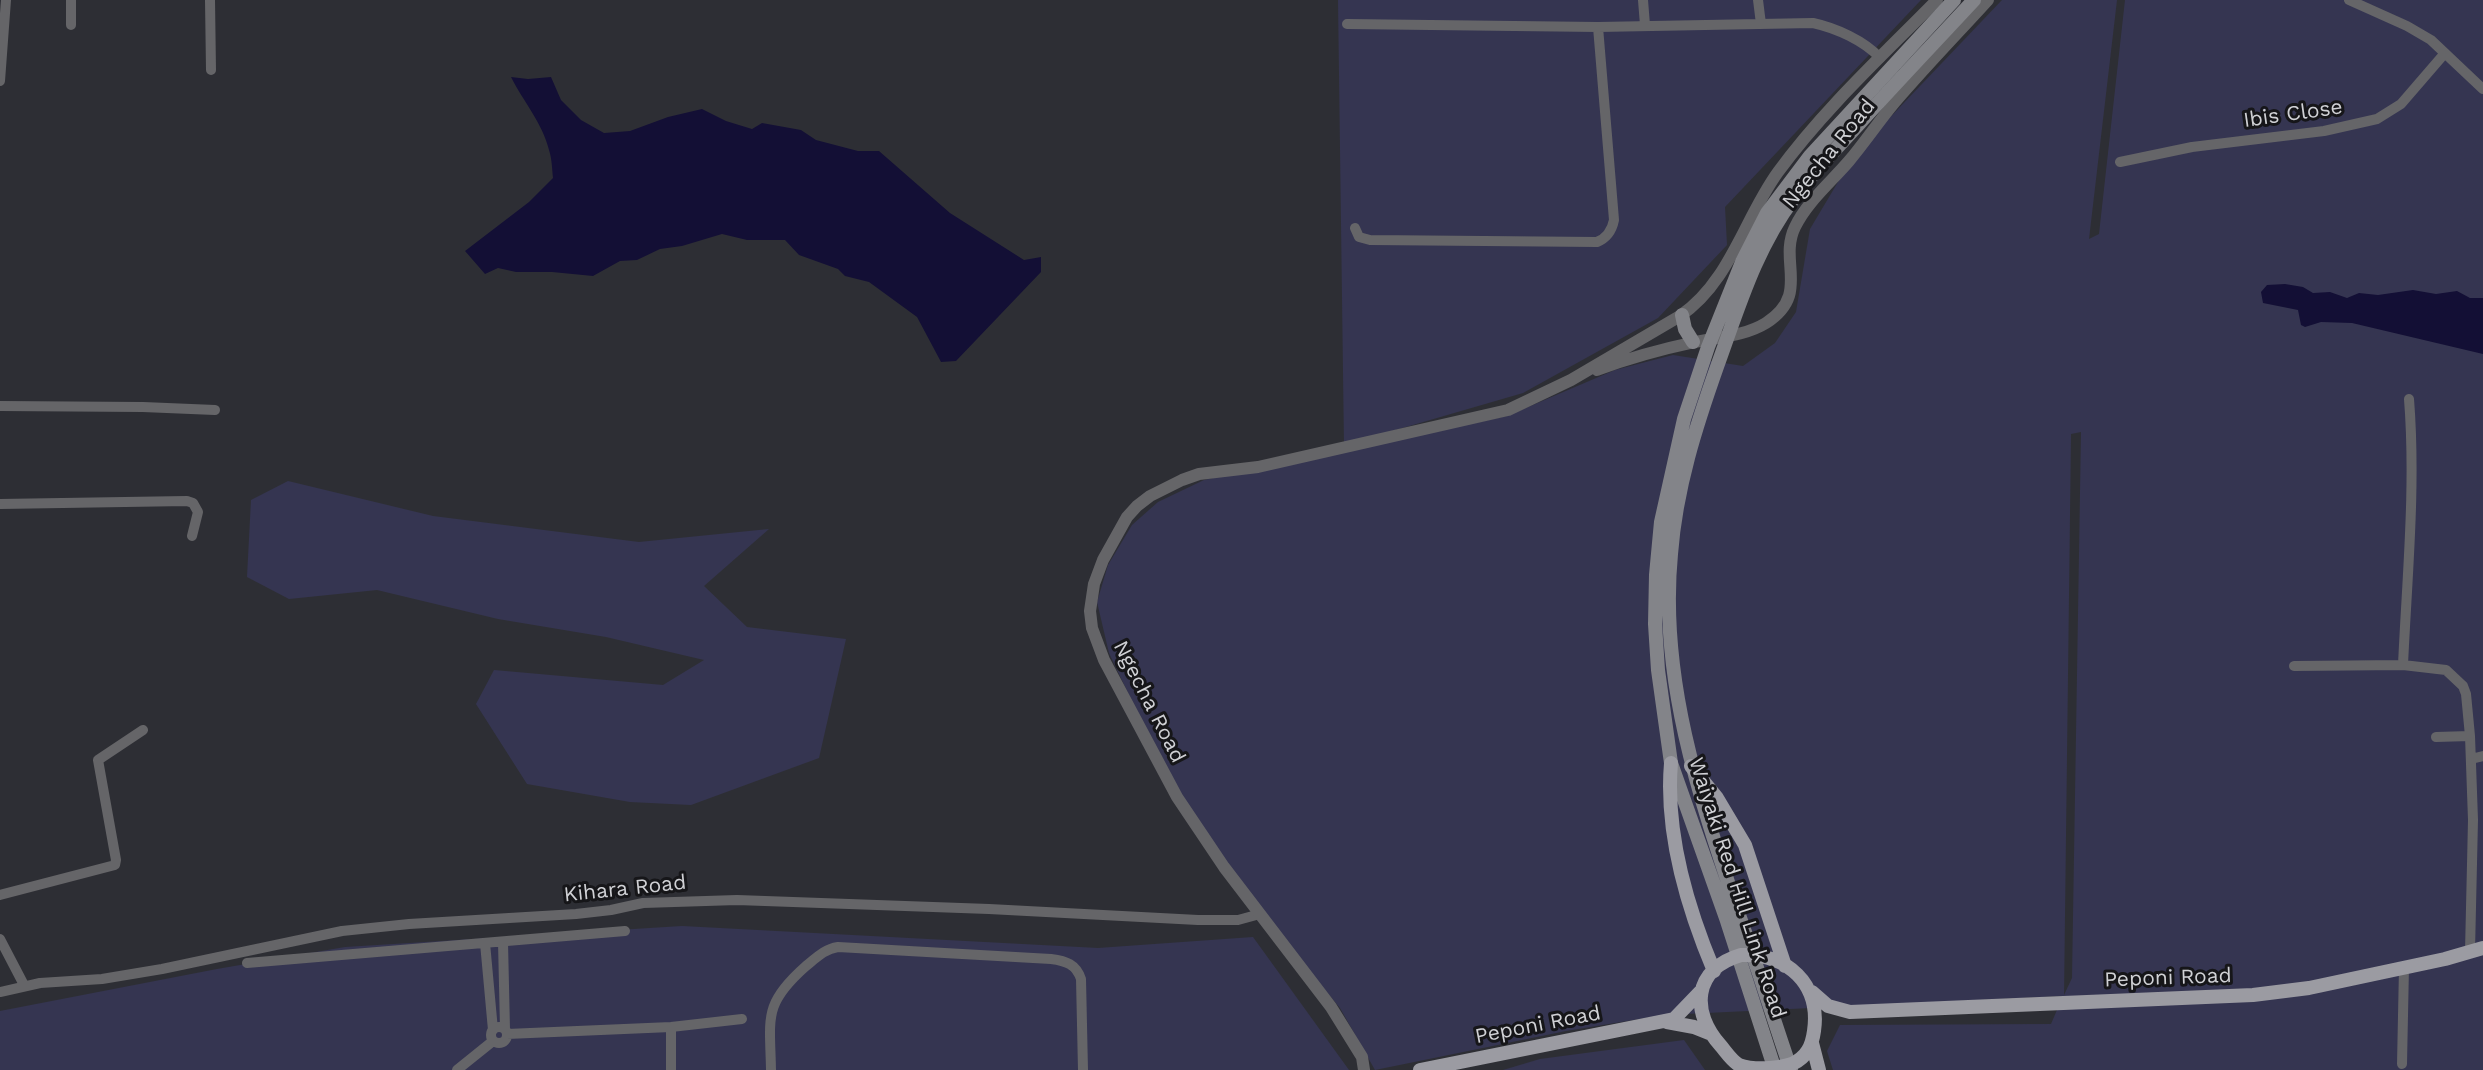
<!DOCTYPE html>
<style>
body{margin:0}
canvas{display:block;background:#2d2e34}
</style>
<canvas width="2483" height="1070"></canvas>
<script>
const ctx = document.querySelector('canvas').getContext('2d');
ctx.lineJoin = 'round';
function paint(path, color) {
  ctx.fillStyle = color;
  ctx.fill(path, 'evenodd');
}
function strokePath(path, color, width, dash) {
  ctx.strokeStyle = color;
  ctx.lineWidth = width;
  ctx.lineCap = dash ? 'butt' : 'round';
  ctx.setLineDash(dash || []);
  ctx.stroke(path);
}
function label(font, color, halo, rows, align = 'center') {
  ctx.font = font + ' "Work Sans",sans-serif';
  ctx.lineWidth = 6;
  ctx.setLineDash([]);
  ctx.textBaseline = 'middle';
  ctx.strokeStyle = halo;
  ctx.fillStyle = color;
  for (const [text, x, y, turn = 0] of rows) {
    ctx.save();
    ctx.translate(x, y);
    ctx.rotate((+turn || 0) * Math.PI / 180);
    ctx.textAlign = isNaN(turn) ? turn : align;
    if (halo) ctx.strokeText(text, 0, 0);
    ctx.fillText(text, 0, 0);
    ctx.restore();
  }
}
paint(new Path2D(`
 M 1338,0 L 1921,0 L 1725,207 L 1727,245 L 1658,318 L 1523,393 L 1344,445 Z
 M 2002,0 L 2117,0 L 2089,239 L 2099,234 L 2125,0 L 2483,0 L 2483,1070 L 1833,1070 L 1827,1051 L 1840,1025 L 2051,1024 L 2063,996 L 1664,1015 L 1566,1031 L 1375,1070 L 1340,1008 L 1286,943 L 1177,796 L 1109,653 L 1097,602 L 1108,565 L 1132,525 L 1158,502 L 1204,480 L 1507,416 L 1615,370 L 1673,355 L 1743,366 L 1775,343 L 1796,312 L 1810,229 L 1841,177 L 1879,129 ZM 2081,432 L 2072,978 L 2064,995 L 2071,434 Z
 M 288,481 L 433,516 L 639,542 L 769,529 L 704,586 L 747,627 L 846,639 L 819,758 L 691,805 L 630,802 L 527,784 L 476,704 L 494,670 L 663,685 L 704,660 L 606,637 L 498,619 L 377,590 L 289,599 L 247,577 L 251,500 Z
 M 682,926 L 1098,948 L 1253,937 L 1349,1070 L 0,1070 L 0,1011 L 217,969 L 345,947 Z
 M 1684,1040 L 1705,1070 L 1503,1070 L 1540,1059 Z`), '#353551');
paint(new Path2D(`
 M 511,77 L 528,79 L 551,77 L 561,100 L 581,120 L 604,133 L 630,131 L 668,117 L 702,109 L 726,121 L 752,129 L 762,123 L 801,130 L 816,140 L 858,151 L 879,151 L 950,213 L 1024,260 L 1041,257 L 1041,272 L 956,361 L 941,362 L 917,317 L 869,282 L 845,276 L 838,269 L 799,255 L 785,240 L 747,240 L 722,234 L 682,246 L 660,249 L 637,260 L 620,261 L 593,276 L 552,272 L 516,272 L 498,268 L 485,274 L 465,251 L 529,202 L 553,178 C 552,169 552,159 549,150 C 543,124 523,101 511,77 Z
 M 2285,284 L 2303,287 L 2313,293 L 2330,292 L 2347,298 L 2359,293 L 2378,295 L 2413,290 L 2436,294 L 2457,291 L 2470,298 L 2483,298 L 2483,354 L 2352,323 L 2321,322 L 2305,327 L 2301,325 L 2298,310 L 2263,303 L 2261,292 L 2267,285 Z`), '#130f35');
strokePath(new Path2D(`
 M 210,0 L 211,70
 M 1643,0 L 1645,25
 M 1758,0 L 1761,24
 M 2349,0 L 2407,26 L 2431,40 L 2483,89
 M 1347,24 L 1598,27 L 1813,23 C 1836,28 1865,41 1880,58
 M 71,25 L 71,0
 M 0,81 L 6,0
 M 2120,162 L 2192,147 L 2324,131 L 2377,119 L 2401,104 L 2445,53
 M 1355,228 L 1359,237 L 1370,240 L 1597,242 C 1607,238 1612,230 1614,220 L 1598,27
 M 0,406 L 143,407 L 215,410
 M 0,504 L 187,501 L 193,503 L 198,512 L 192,536
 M 2403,665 C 2407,577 2416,487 2409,399
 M 2294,666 L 2403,665 L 2446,670 L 2463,686 L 2466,694 L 2470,736 L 2473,820 L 2470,951
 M 2436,737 L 2470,736
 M 2471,759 L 2483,756
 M 0,895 L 115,865 L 116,860 L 98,760 L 143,730
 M 0,939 L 24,985
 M 503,942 L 505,1029
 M 485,943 L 493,1030
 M 247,963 L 625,931
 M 0,992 L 40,983 L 102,979 L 162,969 L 342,931 L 409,924 L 576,914 L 611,910 L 643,903 L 737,900 L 989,909 L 1198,920 L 1238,920 L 1260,914
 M491 1035a8 8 0 1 1 16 0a8 8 0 1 1-16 0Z
 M 671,1027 L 671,1070
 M 507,1034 L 671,1027 L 742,1019
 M 2402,1064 L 2404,967
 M 457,1070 L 493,1041
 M 771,1070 C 770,1017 763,1004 806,966 C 816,958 824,949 838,947 L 1051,959 C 1066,961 1076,964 1081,979 L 1083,1070`), '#656568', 10);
strokePath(new Path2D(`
 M 1597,370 C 1629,358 1662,349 1695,342 C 1718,337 1745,336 1766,323 C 1811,294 1778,262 1795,227 C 1807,202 1831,182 1849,161 C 1865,142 1879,121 1895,102 C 1925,67 1957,34 1988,0
 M 1364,1070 L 1362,1057 L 1331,1007 L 1224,867 L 1177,797 L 1104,660 L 1092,628 L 1090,611 L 1094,584 L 1103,560 L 1127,517 L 1137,506 L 1150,496 L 1182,480 L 1199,474 L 1258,467 L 1508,410 L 1571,380 L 1680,316 C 1730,282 1744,219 1778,172 C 1824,109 1883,55 1937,0`), '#656568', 12);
strokePath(new Path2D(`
 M 1682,315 L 1685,329 L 1693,342
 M 1775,1070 L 1727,921 L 1671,763 L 1658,670 L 1655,624 L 1656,575 L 1661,522 L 1684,419 L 1708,347 L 1742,262 L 1767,213 L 1810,156 L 1954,0
 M 1791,1070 C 1773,1018 1757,965 1738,912 C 1699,796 1659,678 1671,554 C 1676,488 1696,426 1718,364 C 1739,306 1756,248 1794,198 C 1813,172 1835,150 1857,126 C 1895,84 1935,42 1974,0`), '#838489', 14);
strokePath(new Path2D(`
 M 1671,763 C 1665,833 1687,907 1714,971
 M 1691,766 L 1717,798 L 1745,845 L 1785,966
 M 1741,955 C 1787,953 1821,984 1814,1031 C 1812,1046 1807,1057 1792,1064 C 1777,1069 1753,1070 1739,1065 C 1732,1061 1726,1052 1721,1046 C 1690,1012 1693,969 1741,955 Z
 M 1812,992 L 1828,1006 L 1850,1012 L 2253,995 L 2309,988 L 2445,959 L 2483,948
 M 1667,1022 L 1694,1027 L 1709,1033
 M 1812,1043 L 1819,1070
 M 1420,1070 L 1674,1019 L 1700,992`), '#9b9ba2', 14);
label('21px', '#d0d1d5', '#161619', [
 ["Ibis Close",2293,114,-8],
 ["Ngecha Road",1829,154,-51],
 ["Ngecha Road",1149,702,63],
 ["Waiyaki Red Hill Link Road",1737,888,72],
 ["Kihara Road",625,889,-6],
 ["Peponi Road",2168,978,-2],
 ["Peponi Road",1538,1025,-11]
]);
</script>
